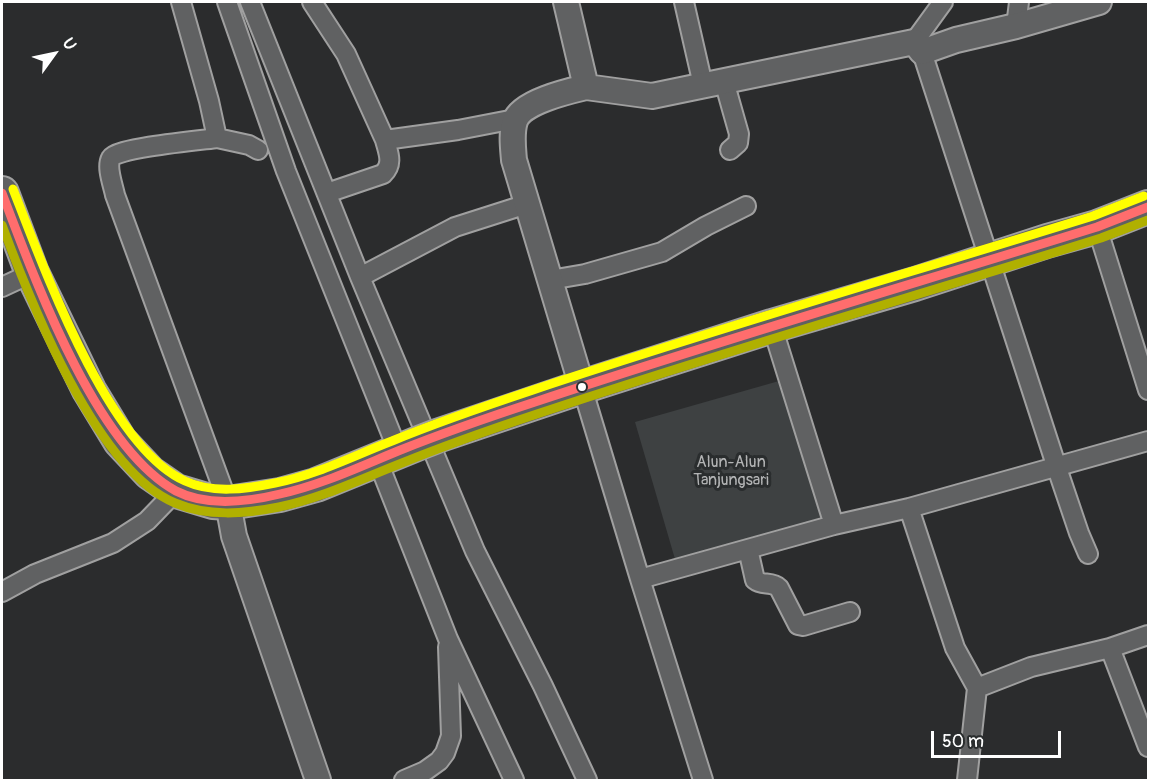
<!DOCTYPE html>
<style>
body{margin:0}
#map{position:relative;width:1150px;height:782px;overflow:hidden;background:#2b2c2d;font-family:Pangolin,sans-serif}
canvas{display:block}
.frame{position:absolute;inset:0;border:3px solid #fff;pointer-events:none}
.north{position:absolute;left:24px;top:24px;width:60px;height:60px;-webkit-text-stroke:4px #2a2d2e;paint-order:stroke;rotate:57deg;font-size:16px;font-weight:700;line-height:24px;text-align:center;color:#fff}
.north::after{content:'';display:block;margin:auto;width:21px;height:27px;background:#fff;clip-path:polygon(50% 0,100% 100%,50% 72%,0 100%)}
.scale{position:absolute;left:931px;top:731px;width:130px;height:27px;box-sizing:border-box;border:3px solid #fff;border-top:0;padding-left:8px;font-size:18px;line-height:21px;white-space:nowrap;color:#fff;-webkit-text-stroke:4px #2a2d2e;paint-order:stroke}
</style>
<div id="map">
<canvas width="1150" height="782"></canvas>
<div class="frame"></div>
<div class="north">U</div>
<div class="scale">50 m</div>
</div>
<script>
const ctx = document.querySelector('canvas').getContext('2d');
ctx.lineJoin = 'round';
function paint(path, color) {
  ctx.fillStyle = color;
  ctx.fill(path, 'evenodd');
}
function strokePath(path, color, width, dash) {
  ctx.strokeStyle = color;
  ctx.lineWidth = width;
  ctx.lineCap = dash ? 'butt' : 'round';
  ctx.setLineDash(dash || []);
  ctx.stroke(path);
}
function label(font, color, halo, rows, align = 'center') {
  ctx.font = font + ' Pangolin,sans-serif';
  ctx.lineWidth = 6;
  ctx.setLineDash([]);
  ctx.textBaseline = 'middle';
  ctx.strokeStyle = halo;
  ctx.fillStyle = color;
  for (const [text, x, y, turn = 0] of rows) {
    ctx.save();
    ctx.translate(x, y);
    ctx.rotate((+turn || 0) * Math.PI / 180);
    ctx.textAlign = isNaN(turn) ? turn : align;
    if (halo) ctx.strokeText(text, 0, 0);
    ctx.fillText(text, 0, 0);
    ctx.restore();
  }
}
paint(new Path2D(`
 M 786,379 L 828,523 L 677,566 L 635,422 Z`), '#3e4142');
const street = new Path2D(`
 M 181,2 L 209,101 L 217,138 C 202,140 116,148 111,158 C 106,167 113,185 115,195 L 228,503
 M 227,2 L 286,171 L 398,451
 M 250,2 L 360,277 L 475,551 L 543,686 L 587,780
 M 312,2 L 346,54 L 385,140
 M 684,2 L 703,85
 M 1016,26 L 1019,2
 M 914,42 L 943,2
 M 922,52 L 1057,468 L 1079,533 L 1088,554
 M 724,81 L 739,134 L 738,143 L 730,150
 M 217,138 L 249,145 L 258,150
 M 327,193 L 383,174 C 394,164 388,152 385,140 L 458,130 L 515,119
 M 1097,227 L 1148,390
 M 360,277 L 455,227 L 527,204
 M 550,280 L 585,274 L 662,252 L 706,226 L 746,206
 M 2,287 L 32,273
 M 772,326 L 834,525
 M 582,387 L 640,579 L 834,525 L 909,508 L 1148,441
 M 377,459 L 448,639 L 514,780
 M 909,508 L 955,648 L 977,688 L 1031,667 L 1110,648 L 1148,635
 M 748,549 L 755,580 C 762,586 772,581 779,588 L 798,625 L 803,626 L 850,612
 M 640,579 L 703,780
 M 2,592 L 35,574 L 113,543 L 147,521 L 176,491
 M 1110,648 L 1148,747
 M 404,780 L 425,771 L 439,761 L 445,753 L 451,736 L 448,647
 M 967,780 L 977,688`);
const secondary = new Path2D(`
 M 566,2 L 586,87 C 569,91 521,102 515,121 C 511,133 513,148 514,160 L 582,387
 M 586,87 L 652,96 L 914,42 L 922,52 L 956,40 L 1016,26 L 1099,2
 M 228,503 L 234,536 L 318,780`);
const highway = new Path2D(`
 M 2,193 L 32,273 L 89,390 L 120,441 L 150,473 L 176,491 L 213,502 L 228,503 L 280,495 L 316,485 L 419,443
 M 437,436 L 582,387 L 772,326 L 915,284 L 1047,241 L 1097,227 L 1148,207`);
strokePath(street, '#a0a0a0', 22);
strokePath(secondary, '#a0a0a0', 28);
strokePath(highway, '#a0a0a0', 36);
strokePath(street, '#606162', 18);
strokePath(secondary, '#606162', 24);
strokePath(highway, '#606162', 32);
const highwayBridge = new Path2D(`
 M 419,443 L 437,436`);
strokePath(highwayBridge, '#a0a0a0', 36, []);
strokePath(highwayBridge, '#606162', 32);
strokePath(new Path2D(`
 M 2,193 C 34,277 95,447 176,491 C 207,507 247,502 280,494 C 321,485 359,467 398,451 C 443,433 489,417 535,402 C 721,340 910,285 1097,227 L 1148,207`), '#ff6d6d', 9);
strokePath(new Path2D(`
 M 2,225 C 31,303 96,470 175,503 C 208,517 244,514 279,507 C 322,498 361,479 402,463 C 446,445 492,429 537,414 C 724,351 913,297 1101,238 L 1148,220`), '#b0b000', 9);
strokePath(new Path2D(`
 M 13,189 C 43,266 108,447 185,481 C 213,494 246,489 275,483 C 316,475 353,456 392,441 C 438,422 485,406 533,390 C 718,328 906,274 1093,216 L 1144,196`), '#ff0', 9);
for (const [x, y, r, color] of [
 [582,387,5,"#fff"]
]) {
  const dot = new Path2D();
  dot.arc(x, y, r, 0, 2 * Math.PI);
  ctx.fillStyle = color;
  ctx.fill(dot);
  strokePath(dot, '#2a2d2e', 2);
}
label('16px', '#b3b4b5', '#2a2d2e', [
 ["Alun-Alun",731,463],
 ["Tanjungsari",731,481]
]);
</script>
